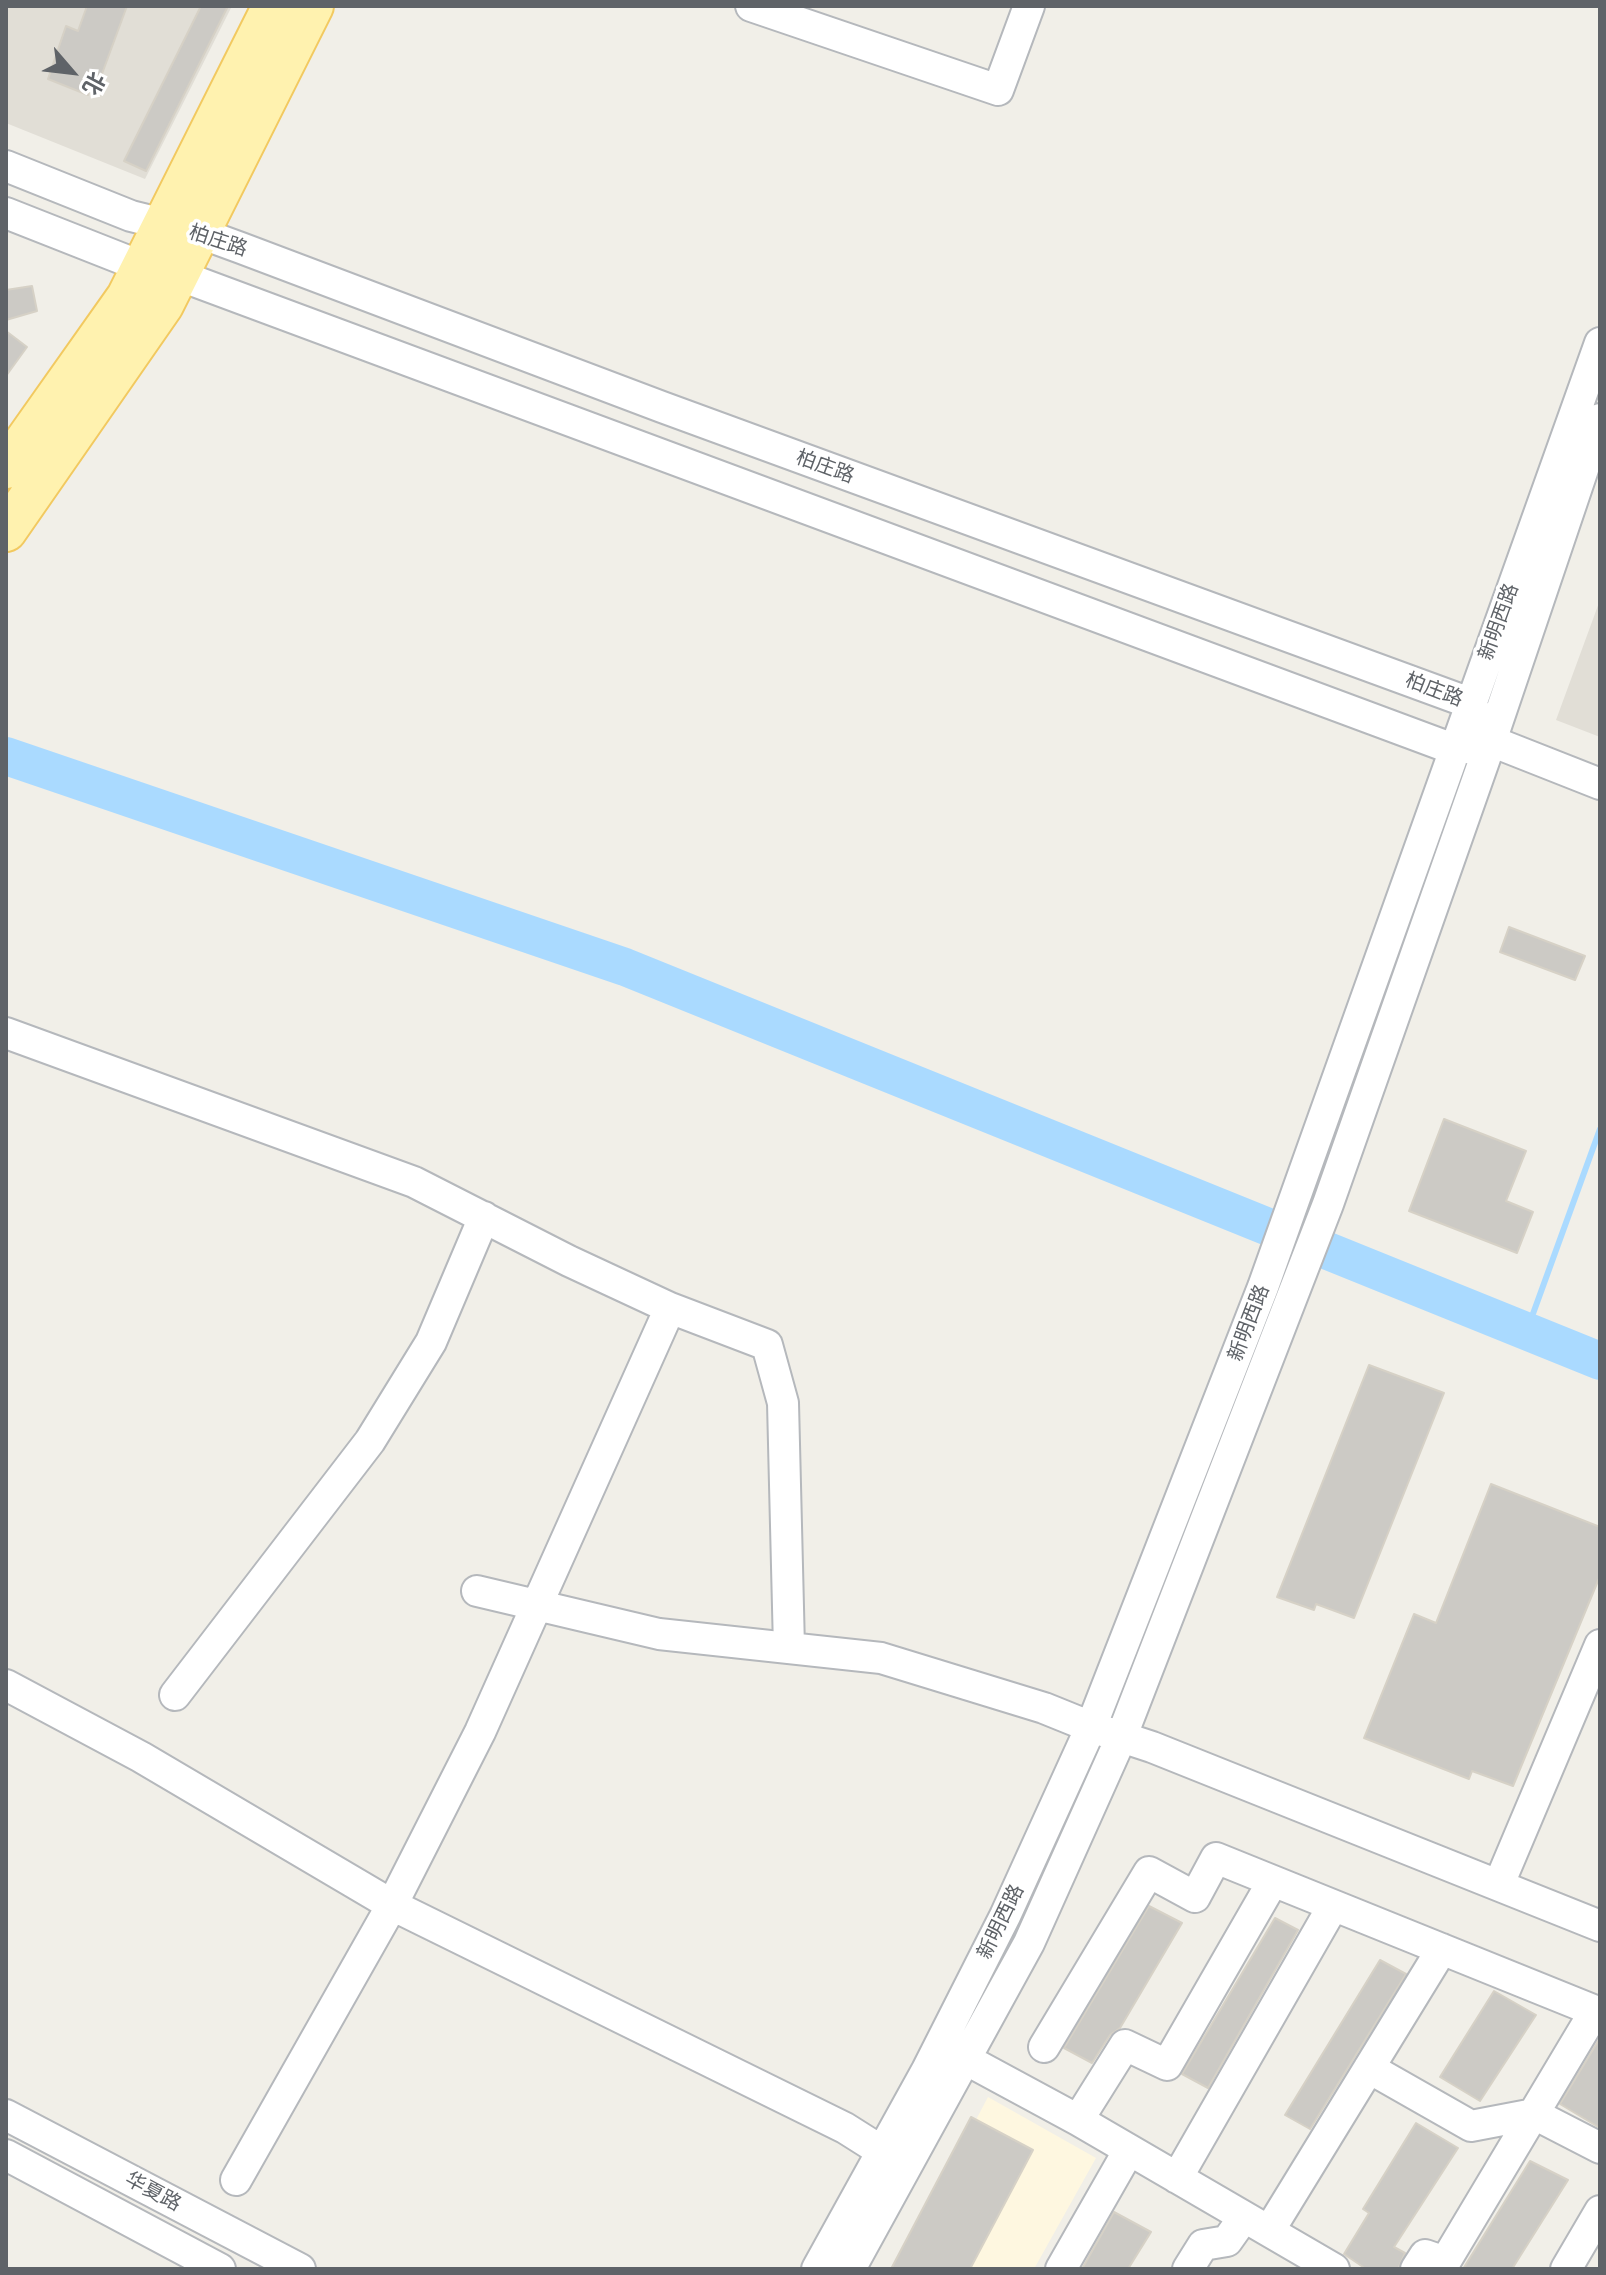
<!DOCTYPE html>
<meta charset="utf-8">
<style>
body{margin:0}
#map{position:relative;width:1606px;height:2275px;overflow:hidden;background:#f1efe8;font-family:"Work Sans","Noto Sans SC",sans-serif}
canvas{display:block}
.frame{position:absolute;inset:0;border:8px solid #5f6368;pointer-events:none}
.north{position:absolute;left:32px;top:32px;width:80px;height:80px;-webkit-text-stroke:6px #fff;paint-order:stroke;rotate:118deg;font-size:22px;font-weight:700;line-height:32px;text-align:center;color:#5f6368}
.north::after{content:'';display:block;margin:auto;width:28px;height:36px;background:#5f6368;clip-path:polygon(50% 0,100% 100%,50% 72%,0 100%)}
</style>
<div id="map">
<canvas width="1606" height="2275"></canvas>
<div class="frame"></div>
<div class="north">北</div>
</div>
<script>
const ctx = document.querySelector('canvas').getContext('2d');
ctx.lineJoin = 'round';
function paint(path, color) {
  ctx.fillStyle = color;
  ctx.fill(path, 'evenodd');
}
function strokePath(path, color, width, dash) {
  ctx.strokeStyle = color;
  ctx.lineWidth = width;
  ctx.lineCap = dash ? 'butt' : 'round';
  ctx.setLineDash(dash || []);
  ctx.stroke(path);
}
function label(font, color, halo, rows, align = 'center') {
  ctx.font = font + ' "Work Sans","Noto Sans SC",sans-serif';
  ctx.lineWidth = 7;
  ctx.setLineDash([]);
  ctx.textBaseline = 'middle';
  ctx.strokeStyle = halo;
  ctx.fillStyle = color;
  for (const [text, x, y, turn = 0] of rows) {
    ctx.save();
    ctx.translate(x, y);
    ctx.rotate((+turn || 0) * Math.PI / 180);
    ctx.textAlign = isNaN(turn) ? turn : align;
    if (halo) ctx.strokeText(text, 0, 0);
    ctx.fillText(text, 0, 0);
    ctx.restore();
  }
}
paint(new Path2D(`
 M 988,2097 L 1096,2158 L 1034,2269 L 897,2269 Z`), '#fef7e0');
paint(new Path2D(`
 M 6,6 L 232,6 L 145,179 L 6,123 Z
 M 1600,600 L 1600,737 L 1556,720 Z`), '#e1ded6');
strokePath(new Path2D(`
 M 1526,1333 L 1600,1129`), '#aadaff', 6);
strokePath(new Path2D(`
 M 6,756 L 625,967 L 1600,1361`), '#aadaff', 38);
const building = new Path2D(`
 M 87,6 L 127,6 L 99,82 L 93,78 L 88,95 L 48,79 L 66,26 L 78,31 Z
 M 201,6 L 228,6 L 146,171 L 124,161 Z
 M 32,286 L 37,311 L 6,320 L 6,290 Z
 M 6,331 L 27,347 L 6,376 Z
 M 1509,927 L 1585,956 L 1575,980 L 1500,952 Z
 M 1444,1119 L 1526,1151 L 1506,1201 L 1533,1212 L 1517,1253 L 1409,1211 Z
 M 1369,1365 L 1444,1393 L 1354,1618 L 1316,1604 L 1314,1610 L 1277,1597 Z
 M 1491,1484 L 1600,1527 L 1600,1576 L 1513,1786 L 1472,1771 L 1469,1779 L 1364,1738 L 1414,1614 L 1436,1623 Z
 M 1149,1906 L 1182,1923 L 1120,2028 L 1110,2035 L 1092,2063 L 1064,2048 Z
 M 1275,1918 L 1298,1930 L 1208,2088 L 1182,2074 Z
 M 1380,1960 L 1406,1974 L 1310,2129 L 1285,2115 Z
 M 1494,1991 L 1536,2015 L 1480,2101 L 1440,2077 Z
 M 1600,2038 L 1600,2128 L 1560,2104 Z
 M 971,2117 L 1033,2150 L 970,2269 L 891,2269 Z
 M 1416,2123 L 1458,2148 L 1394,2247 L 1405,2253 L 1398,2269 L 1366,2269 L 1344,2254 L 1369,2213 L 1363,2209 Z
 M 1530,2161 L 1568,2180 L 1512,2269 L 1463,2269 Z
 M 1114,2212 L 1151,2232 L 1128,2269 L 1082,2269 Z`);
paint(building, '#cccac5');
strokePath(building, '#d6d1c6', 2);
const minor = new Path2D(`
 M 751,6 L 998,90 L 1029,6
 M 6,166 L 131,216 L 200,233 L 241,248 L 662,407 L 1470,703 L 1479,718
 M 6,213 L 143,267 L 178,275 L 1456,750 L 1474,746
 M 1491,741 L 1600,784
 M 6,1033 L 414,1182 L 569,1261 L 670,1308 L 480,1732 L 392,1905 L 236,2180
 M 670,1308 L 767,1345 L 783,1403 L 789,1648
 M 477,1591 L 659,1634 L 881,1658 L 1044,1708 L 1091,1727 L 1152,1747 L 1600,1926
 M 6,1685 L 141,1757 L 392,1905 L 845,2128 L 883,2152
 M 175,1695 L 370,1441 L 431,1342 L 484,1217
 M 1499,1884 L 1600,1645
 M 1044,2047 L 1149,1872 L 1195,1897 L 1216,1858 L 1600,2013
 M 967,2060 L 1078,2120 L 1334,2269
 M 1369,2068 L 1471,2126 L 1534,2114 L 1600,2148
 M 6,2115 L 300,2269
 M 1078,2120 L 1125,2045 L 1167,2065 L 1273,1881
 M 6,2155 L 220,2269
 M 1177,2178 L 1333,1906
 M 1269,2231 L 1442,1949
 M 817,2269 L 927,2070 L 1005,1916 L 1091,1727 L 1263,1287 L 1600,343
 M 850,2269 L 1029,1943 L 1121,1738 L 1328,1204 L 1491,741 L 1600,419
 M 1061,2269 L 1129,2150
 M 1188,2269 L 1203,2245 L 1227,2241 L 1244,2217
 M 1416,2269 L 1425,2255 L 1445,2262 L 1595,2011
 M 1566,2269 L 1600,2211`);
const major = new Path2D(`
 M 6,468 L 127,297 L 273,6
 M 6,531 L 163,305 L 313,6`);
strokePath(minor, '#b5b8bc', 34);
strokePath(major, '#f2c960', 44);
strokePath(minor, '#fff', 30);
strokePath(major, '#fff2af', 40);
label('20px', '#5f6368', '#fff', [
 ["柏庄路",218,241,18],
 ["柏庄路",825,467,20],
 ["新明西路",1499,622,-70],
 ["柏庄路",1434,690,21],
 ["新明西路",1249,1323,-69],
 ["新明西路",1001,1922,-64],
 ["华夏路",153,2192,28]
]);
</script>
